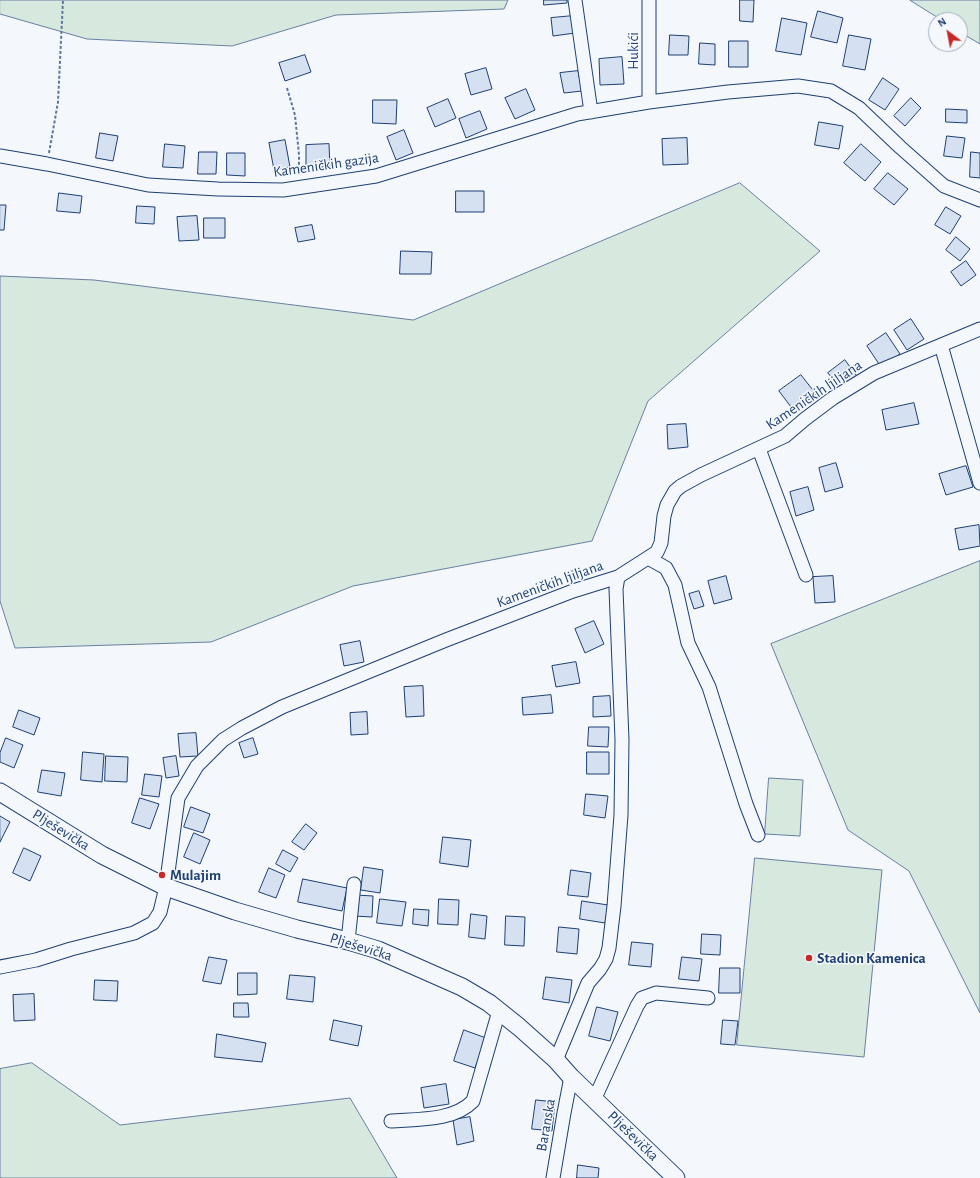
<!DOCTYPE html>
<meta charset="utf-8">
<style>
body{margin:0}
#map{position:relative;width:980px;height:1178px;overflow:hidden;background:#f4f7fb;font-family:"Alegreya Sans",sans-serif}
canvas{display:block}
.north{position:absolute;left:928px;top:12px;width:40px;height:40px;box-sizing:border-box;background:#f4f7fb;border:1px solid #9eadc5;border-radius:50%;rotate:328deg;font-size:11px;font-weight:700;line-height:16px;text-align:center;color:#1d3f73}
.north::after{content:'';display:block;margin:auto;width:14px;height:18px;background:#c62828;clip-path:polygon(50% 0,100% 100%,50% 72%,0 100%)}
</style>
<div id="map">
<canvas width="980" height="1178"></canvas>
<div class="north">N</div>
</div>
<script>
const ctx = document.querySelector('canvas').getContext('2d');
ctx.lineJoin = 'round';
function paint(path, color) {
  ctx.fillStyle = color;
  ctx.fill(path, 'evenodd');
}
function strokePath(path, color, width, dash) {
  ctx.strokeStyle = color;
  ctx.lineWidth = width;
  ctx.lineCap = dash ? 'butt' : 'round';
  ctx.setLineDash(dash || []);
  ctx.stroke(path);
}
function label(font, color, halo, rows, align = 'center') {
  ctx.font = font + ' "Alegreya Sans",sans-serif';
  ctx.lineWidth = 3;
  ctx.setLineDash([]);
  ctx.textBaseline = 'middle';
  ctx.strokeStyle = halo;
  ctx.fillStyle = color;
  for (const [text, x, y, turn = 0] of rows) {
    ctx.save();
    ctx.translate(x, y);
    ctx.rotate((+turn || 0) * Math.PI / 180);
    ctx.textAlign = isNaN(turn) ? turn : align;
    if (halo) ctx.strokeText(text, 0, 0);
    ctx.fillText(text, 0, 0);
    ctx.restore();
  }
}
const green = new Path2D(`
 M 0,0 L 508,0 L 504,9 L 336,15 L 232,46 L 87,39 L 0,14 Z
 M 910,0 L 980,0 L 980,44 L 960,32 L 960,20 L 942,20 Z
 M 740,183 L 820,251 L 648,401 L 592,541 L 353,586 L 211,642 L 15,648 L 0,601 L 0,276 L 94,280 L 413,320 Z
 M 980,561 L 980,1013 L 909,871 L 848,830 L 771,644 Z
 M 769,778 L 803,780 L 800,836 L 765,834 Z
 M 755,858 L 882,870 L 864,1057 L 737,1045 Z
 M 32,1063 L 120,1125 L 350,1098 L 397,1178 L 0,1178 L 0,1069 Z`);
paint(green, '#d7e8df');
strokePath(green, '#687fa3', 1);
const building = new Path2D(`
 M 544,0 L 567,0 L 567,3 L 544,5 Z
 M 740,0 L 754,0 L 753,22 L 740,21 Z
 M 818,11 L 843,18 L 837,43 L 811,37 Z
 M 573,16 L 575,33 L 553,36 L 551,18 Z
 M 782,18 L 807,23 L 801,55 L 776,51 Z
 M 670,35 L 689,36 L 688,55 L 669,55 Z
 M 849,35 L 871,39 L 865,70 L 843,66 Z
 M 729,41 L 748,41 L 748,67 L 729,67 Z
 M 700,43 L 715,44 L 715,65 L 699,64 Z
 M 305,55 L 311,72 L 285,81 L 279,63 Z
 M 622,57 L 624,84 L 600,85 L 599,59 Z
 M 486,68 L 492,89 L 471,95 L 465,74 Z
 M 578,71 L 582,91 L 564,93 L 560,73 Z
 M 883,78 L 899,89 L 885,110 L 869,100 Z
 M 526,89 L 535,110 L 515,119 L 505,98 Z
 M 911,98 L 921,108 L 905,126 L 894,116 Z
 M 448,99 L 456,118 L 435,127 L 427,108 Z
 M 373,100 L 397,100 L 396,124 L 373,123 Z
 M 946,109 L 967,110 L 967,123 L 946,122 Z
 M 480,111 L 487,129 L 466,138 L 459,119 Z
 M 819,122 L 843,126 L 839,149 L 815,145 Z
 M 404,130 L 413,153 L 396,160 L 387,137 Z
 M 100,133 L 118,136 L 113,161 L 96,158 Z
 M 947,136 L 965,138 L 962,158 L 944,156 Z
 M 687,138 L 688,164 L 663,165 L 662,139 Z
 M 285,140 L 290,167 L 274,170 L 269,143 Z
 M 165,144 L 185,146 L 183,168 L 163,167 Z
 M 329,144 L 330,167 L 306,167 L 306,145 Z
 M 861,144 L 881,162 L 865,181 L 844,163 Z
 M 199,152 L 217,152 L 216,174 L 198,174 Z
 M 971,152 L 980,153 L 980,178 L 970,177 Z
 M 227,153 L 245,153 L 245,176 L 227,175 Z
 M 888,173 L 908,189 L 894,205 L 874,189 Z
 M 456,191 L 484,191 L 484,212 L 456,212 Z
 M 59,193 L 82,196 L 80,213 L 57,211 Z
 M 0,205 L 6,205 L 4,230 L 0,230 Z
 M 137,206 L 155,207 L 154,224 L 136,223 Z
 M 946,207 L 961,216 L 950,234 L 935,225 Z
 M 197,216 L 199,240 L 179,241 L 177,217 Z
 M 204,218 L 225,218 L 225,238 L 204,238 Z
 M 312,225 L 315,239 L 298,242 L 295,228 Z
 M 956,237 L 970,249 L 960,261 L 946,250 Z
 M 401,251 L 432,252 L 431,274 L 400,274 Z
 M 966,261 L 976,275 L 961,286 L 951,272 Z
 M 911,319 L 924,339 L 907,350 L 894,330 Z
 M 886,333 L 900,354 L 881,367 L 867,346 Z
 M 845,360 L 859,379 L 843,392 L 828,373 Z
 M 801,375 L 816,394 L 794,411 L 779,391 Z
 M 914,403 L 919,424 L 886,430 L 882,410 Z
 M 686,424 L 688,447 L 668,449 L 667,425 Z
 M 836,463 L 843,487 L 825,492 L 819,468 Z
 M 966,466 L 973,487 L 946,495 L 939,474 Z
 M 808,487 L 814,510 L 796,516 L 790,492 Z
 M 979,525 L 980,546 L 959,550 L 955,529 Z
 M 726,576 L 732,599 L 714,604 L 708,581 Z
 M 833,576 L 835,602 L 815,603 L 813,577 Z
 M 699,591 L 704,606 L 694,609 L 689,594 Z
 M 594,621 L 604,644 L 585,653 L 575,629 Z
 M 360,641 L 364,662 L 344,666 L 340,645 Z
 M 576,662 L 580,683 L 556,687 L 552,666 Z
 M 423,686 L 424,716 L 406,717 L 404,687 Z
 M 551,695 L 553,713 L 523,715 L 522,698 Z
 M 610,696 L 611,716 L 593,717 L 593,697 Z
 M 19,710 L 40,718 L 34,735 L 13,727 Z
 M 367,712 L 368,734 L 351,735 L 350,713 Z
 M 589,727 L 609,727 L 608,747 L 588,746 Z
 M 196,733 L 198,756 L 180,757 L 178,734 Z
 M 6,738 L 23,745 L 14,768 L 0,762 L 0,753 Z
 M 253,738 L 258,754 L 244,758 L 239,743 Z
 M 83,752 L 104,754 L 102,782 L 81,780 Z
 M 587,752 L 609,752 L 609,774 L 587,774 Z
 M 106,756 L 128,757 L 127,782 L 105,781 Z
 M 176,756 L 179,776 L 166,778 L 163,758 Z
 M 42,770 L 65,773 L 61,796 L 38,792 Z
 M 145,774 L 162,776 L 159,797 L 142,795 Z
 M 586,794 L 608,796 L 605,818 L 584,815 Z
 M 140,798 L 159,804 L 150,829 L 132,823 Z
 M 191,807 L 210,814 L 203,833 L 184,827 Z
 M 0,816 L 10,822 L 0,842 Z
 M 306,824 L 317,833 L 304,850 L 292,842 Z
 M 194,833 L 210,840 L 200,864 L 184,857 Z
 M 443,837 L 471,840 L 468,867 L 440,863 Z
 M 24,848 L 41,856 L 30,881 L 13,873 Z
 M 283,850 L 298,858 L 290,872 L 276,864 Z
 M 364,867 L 383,870 L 380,893 L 361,890 Z
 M 269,868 L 285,875 L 276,898 L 259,892 Z
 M 571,870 L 591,873 L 588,897 L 568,895 Z
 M 303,879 L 347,888 L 342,911 L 298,902 Z
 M 356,895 L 373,896 L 372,917 L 354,916 Z
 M 380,899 L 406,902 L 402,926 L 377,923 Z
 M 439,899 L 459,900 L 458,925 L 438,924 Z
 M 582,901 L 608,905 L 605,923 L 580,919 Z
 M 414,909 L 429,910 L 428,926 L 413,924 Z
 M 471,914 L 487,916 L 485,939 L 469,937 Z
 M 506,916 L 525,917 L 524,946 L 505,945 Z
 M 559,927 L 579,929 L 577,954 L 557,952 Z
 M 702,934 L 721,935 L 720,955 L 701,954 Z
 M 632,942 L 653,944 L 651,967 L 629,965 Z
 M 209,957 L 227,960 L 221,984 L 203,981 Z
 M 682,957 L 702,959 L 699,981 L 679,979 Z
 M 720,968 L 740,968 L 740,993 L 719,993 Z
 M 238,973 L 257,973 L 257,994 L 238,995 Z
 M 290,975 L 315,977 L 313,1002 L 287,999 Z
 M 546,977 L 572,980 L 569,1003 L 543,999 Z
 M 95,980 L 118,981 L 117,1001 L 94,1000 Z
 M 34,994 L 35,1020 L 14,1021 L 13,995 Z
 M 234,1003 L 248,1003 L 249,1017 L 234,1017 Z
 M 597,1007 L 618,1012 L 610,1041 L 589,1036 Z
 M 334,1020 L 362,1026 L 358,1046 L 330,1040 Z
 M 723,1020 L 738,1021 L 735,1045 L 721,1044 Z
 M 464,1030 L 486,1038 L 475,1068 L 454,1061 Z
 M 217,1034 L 266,1043 L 262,1062 L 215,1057 Z
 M 446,1084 L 449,1104 L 424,1108 L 421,1088 Z
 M 536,1100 L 555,1102 L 552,1131 L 532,1129 Z
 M 470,1117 L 474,1141 L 457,1145 L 453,1120 Z
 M 578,1165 L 599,1168 L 598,1178 L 577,1178 Z`);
paint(building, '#d5e0f0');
strokePath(building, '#1d3f73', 1);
const minor = new Path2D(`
 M 575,0 L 591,112
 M 649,0 L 649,102
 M 0,156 L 47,164 L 148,185 L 218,189 L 283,190 L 376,176 L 577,114 L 649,102 L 728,92 L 798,86 L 831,91 L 859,108 L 900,147 L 944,186 L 980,200
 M 941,345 L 980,483
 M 759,449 L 806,575
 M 648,558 L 666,568 L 675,585 L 688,643 L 709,687 L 746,804 L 758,835
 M 348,941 L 354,884
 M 0,967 L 36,960 L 71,949 L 134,933 L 153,923 L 160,912 L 166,887 L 178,798 L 197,766 L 223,740 L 242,728 L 282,707 L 446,640 L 573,591 L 618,577 L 657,552 L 661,543 L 664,516 L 667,505 L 675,491 L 681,486 L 701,475 L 785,436 L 805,419 L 833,398 L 874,373 L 980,329
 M 556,1060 L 588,983 L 600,969 L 606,959 L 609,948 L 614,906 L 621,815 L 622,740 L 616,589 L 618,577
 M 594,1100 L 637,1006 L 642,998 L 656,993 L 708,998
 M 391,1121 C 418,1119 454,1121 473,1101 L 499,1011
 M 553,1178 L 564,1113 L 571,1077`);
const major = new Path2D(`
 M 0,792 L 102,855 L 166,887 L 235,911 L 297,929 L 348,941 L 378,950 L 462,987 L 489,1003 L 519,1027 L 556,1060 L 571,1077 L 676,1178`);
strokePath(minor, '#1d3f73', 15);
strokePath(major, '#1d3f73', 19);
strokePath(new Path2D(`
 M 287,88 L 295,115 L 299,155 L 299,175
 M 49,153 L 58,102 L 63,0`), '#5e769c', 2, [3, 2]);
strokePath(minor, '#f4f7fb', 13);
strokePath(major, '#f4f7fb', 17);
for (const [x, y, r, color] of [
 [162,875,4,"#c62828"],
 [809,958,4,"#c62828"]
]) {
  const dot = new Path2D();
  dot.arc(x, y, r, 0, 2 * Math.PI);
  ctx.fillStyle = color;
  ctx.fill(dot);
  strokePath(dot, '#f4f7fb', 1.5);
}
label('15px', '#1d3f73', '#f4f7fb', [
 ["Hukići",633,51,-90],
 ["Kameničkih gazija",326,165,-8],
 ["Kameničkih ljiljana",814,395,-34],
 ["Kameničkih ljiljana",550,584,-20],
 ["Plješevička",61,830,32],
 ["Plješevička",361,947,17],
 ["Baranska",546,1125,-80],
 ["Plješevička",633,1136,44]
]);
label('bold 15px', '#1d3f73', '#f4f7fb', [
 ["Mulajim",170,875],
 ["Stadion Kamenica",817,958]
], 'left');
</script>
